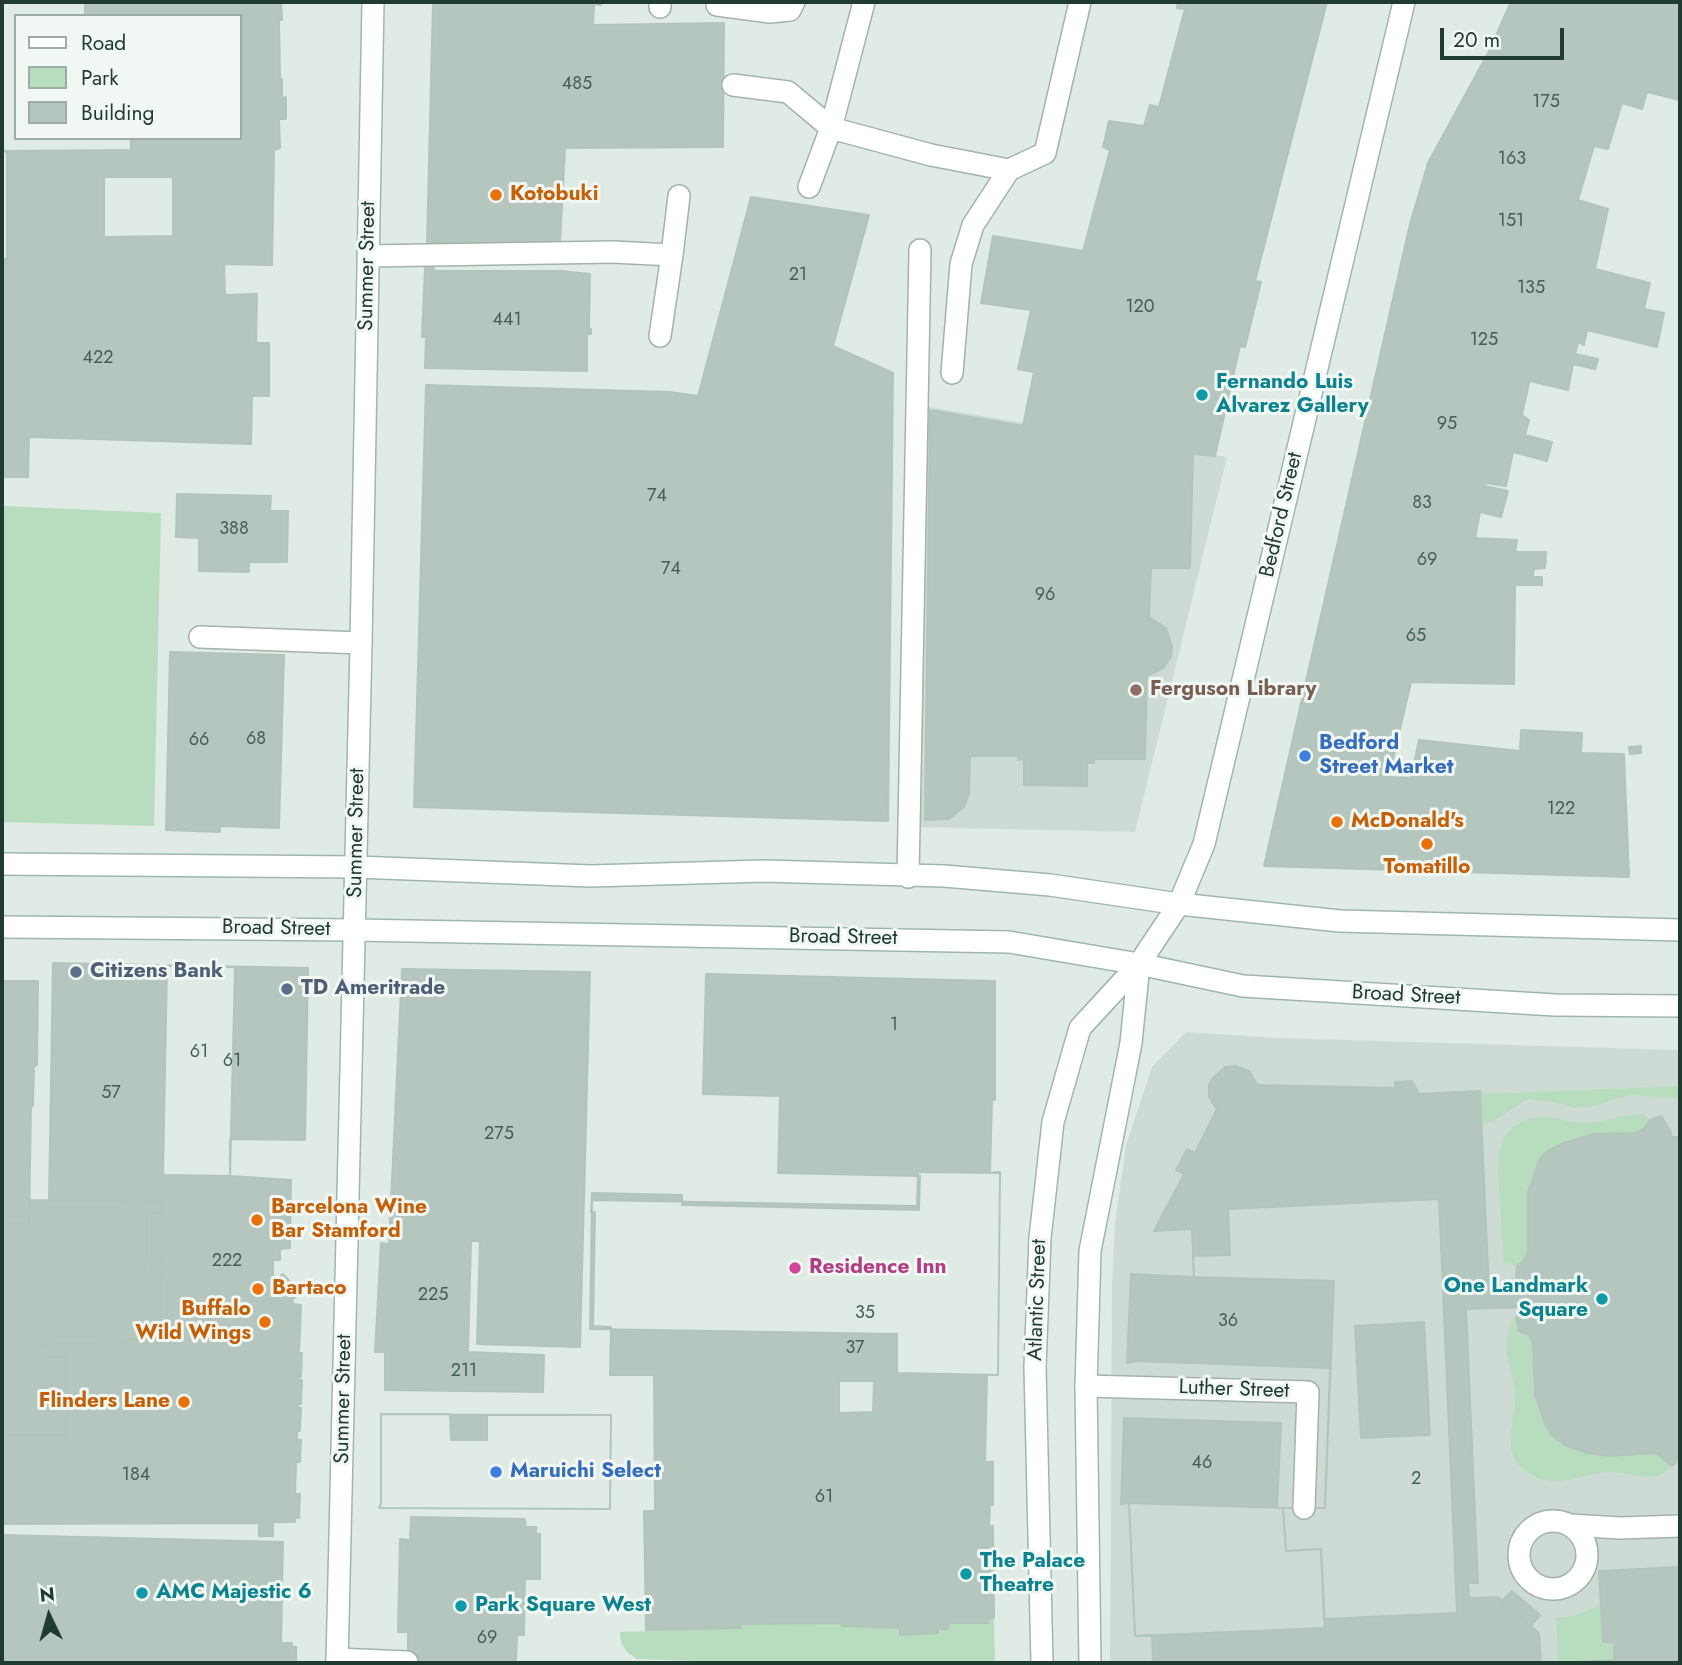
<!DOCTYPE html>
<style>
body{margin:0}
#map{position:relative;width:1682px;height:1665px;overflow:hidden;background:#e0ebe5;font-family:Jost,sans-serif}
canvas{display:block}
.frame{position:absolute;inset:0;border:4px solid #203c31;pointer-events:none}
.legend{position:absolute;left:14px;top:14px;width:228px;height:126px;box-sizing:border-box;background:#f1f8f3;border:2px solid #9dada5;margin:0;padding:9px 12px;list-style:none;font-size:21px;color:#203c31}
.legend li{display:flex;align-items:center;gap:14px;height:35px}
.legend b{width:35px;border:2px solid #9dada5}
.north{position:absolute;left:14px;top:1581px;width:70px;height:70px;-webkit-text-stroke:5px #f1f8f3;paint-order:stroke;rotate:355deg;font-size:19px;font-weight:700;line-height:28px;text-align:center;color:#203c31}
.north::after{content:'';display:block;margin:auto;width:24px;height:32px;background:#203c31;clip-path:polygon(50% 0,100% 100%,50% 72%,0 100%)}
.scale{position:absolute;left:1440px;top:28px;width:124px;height:32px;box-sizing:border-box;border:4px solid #203c31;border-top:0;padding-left:9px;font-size:21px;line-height:24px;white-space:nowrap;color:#203c31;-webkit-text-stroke:5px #f1f8f3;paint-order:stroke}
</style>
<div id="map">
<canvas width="1682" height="1665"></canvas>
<div class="frame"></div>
<ul class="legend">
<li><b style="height:9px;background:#fff"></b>Road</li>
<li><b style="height:19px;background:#b8ddbe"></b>Park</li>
<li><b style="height:19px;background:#b5c6be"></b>Building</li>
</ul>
<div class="north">N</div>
<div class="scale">20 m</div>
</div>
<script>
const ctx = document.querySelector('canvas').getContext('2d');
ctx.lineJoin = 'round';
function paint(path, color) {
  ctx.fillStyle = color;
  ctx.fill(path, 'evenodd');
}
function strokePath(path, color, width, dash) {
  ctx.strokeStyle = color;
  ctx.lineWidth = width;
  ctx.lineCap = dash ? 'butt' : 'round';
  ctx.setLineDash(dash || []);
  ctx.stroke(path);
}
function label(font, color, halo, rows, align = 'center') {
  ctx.font = font + ' Jost,sans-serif';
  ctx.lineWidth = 6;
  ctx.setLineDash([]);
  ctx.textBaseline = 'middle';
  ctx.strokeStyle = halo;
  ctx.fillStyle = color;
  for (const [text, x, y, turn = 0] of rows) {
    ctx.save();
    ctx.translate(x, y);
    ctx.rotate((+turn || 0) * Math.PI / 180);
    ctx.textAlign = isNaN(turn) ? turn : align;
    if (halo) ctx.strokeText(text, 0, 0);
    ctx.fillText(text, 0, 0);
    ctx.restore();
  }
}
paint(new Path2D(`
 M 924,406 L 1227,457 L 1135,832 L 918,827 Z
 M 1186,1032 L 1278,1038 L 1680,1050 L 1680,1663 L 1110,1663 L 1112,1283 L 1115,1223 L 1126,1145 L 1152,1067 Z`), '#cedbd4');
paint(new Path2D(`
 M 2,506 L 161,513 L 154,826 L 2,822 Z
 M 1680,1086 L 1680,1099 L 1628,1095 L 1591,1107 L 1574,1108 L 1554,1102 L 1527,1099 L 1494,1121 L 1481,1125 L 1480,1094 Z
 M 1644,1114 L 1650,1120 C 1647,1125 1645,1130 1639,1132 C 1631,1135 1621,1134 1612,1133 C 1584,1133 1545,1142 1534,1171 C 1522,1203 1533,1228 1526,1258 L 1517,1266 L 1504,1263 C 1502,1243 1501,1224 1500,1204 C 1498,1168 1490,1124 1538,1117 C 1555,1115 1570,1124 1586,1123 C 1606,1122 1623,1113 1644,1114 Z
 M 1516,1317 L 1519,1331 C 1521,1332 1528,1334 1529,1335 C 1540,1345 1532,1371 1533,1384 C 1535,1419 1555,1447 1591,1453 C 1612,1457 1634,1454 1656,1453 L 1672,1466 C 1653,1486 1636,1473 1612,1472 C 1586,1471 1559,1490 1534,1476 C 1494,1456 1518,1421 1515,1389 C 1511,1363 1497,1341 1516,1317 Z
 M 1601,1605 L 1603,1642 L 1614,1642 L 1614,1660 L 1558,1663 L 1556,1618 L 1574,1616 Z
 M 988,1618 L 994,1618 L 995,1663 L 755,1663 L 637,1659 C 625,1651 620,1646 620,1632 L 740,1628 L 740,1624 L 841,1623 L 842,1626 L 900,1628 L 901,1635 L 938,1633 L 938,1629 L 948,1629 L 948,1623 L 988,1623 Z`), '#b8ddbe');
const building = new Path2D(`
 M 85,2 L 281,2 L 282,20 L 279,20 L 280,79 L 282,79 L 282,98 L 286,97 L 286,119 L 279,119 L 280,148 L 274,150 L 272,265 L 224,264 L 225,295 L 257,294 L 256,343 L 269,343 L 269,396 L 252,396 L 251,444 L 29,437 L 28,477 L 2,477 L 2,262 L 4,262 L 2,259 L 7,259 L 7,152 L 3,151 L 131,150 L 131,138 L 240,138 L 240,16 L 85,16 ZM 104,177 L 173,177 L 173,236 L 104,237 Z
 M 433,2 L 602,2 L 601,5 L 594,4 L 593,25 L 724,23 L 723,147 L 565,148 L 560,242 L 427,243 Z
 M 1178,2 L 1327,2 L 1255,281 L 1261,282 L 1245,347 L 1240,346 L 1215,456 L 1193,454 L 1190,568 L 1151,568 L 1149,617 L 1166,628 L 1172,647 L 1171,657 L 1163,668 L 1147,676 L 1145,759 L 1094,759 L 1094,763 L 1087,763 L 1087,786 L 1024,785 L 1024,759 L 1018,760 L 1018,756 L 970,756 L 969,794 L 964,807 L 949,819 L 925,820 L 930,410 L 1023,426 L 1034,372 L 1018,369 L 1031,310 L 981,303 L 993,236 L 1083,251 L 1110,150 L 1103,147 L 1109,121 L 1144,126 L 1150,105 L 1159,107 L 1185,9 L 1177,8 Z
 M 1511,2 L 1680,2 L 1680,100 L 1647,92 L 1642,109 L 1622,103 L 1608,149 L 1594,146 L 1578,200 L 1608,209 L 1595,269 L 1650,283 L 1644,309 L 1664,313 L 1657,347 L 1587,330 L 1584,345 L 1578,342 L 1575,354 L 1598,359 L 1595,369 L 1573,364 L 1568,390 L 1530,381 L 1529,383 L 1522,415 L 1529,420 L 1525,435 L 1552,442 L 1547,461 L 1513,452 L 1506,486 L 1486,483 L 1485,486 L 1508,491 L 1501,517 L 1480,512 L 1475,538 L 1517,540 L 1515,552 L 1546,552 L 1545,568 L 1534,569 L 1533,577 L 1542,577 L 1542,585 L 1515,585 L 1514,684 L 1411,682 L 1389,777 L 1411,778 L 1419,740 L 1520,751 L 1521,730 L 1582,733 L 1581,753 L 1624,754 L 1629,877 L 1264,866 L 1410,224 L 1428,163 L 1488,53 Z
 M 751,197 L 869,215 L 833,346 L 893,373 L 888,821 L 414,807 L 426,385 L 670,392 L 698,396 Z
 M 425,267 L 434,268 L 434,271 L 561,271 L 590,274 L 589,329 L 591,329 L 591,334 L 587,334 L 587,371 L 425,368 L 426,337 L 422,337 Z
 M 177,494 L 271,496 L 270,511 L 288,511 L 287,562 L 249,562 L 249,572 L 199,571 L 199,538 L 176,537 Z
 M 170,652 L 284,655 L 279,828 L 220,826 L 220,832 L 166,830 Z
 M 1641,746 L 1641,753 L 1630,754 L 1629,747 Z
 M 53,963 L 308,968 L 305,1140 L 230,1139 L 230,1176 L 291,1180 L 290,1248 L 280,1249 L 280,1260 L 273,1260 L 273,1278 L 275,1280 L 283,1274 L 300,1293 L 292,1300 L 293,1304 L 301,1305 L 299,1353 L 302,1353 L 301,1377 L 299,1376 L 298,1380 L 302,1380 L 301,1404 L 298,1404 L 298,1408 L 301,1408 L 300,1431 L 297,1431 L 297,1440 L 301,1440 L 300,1462 L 296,1462 L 295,1494 L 300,1494 L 299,1518 L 295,1518 L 295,1522 L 273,1522 L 273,1536 L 259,1536 L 259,1523 L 2,1524 L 2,1435 L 66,1435 L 66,1357 L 46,1357 L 46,1353 L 40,1353 L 40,1347 L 45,1346 L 45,1344 L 126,1342 L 126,1339 L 139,1339 L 139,1343 L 160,1344 L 161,1276 L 154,1275 L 150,1269 L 152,1263 L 162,1260 L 161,1258 L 147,1258 L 147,1213 L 163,1213 L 163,1202 L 49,1200 Z
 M 167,966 L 235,967 L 230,1176 L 163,1175 Z
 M 402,969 L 590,972 L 580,1347 L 477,1344 L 480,1241 L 471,1241 L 468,1352 L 544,1355 L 543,1392 L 385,1390 L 385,1352 L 375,1352 L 381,1243 L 389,1244 Z
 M 706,974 L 995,981 L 995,1100 L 992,1100 L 990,1173 L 1000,1172 L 998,1375 L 987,1375 L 985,1462 L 993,1462 L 993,1505 L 990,1505 L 989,1526 L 993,1526 L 994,1618 L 988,1618 L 988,1623 L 948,1623 L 948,1629 L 938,1629 L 938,1633 L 900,1635 L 900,1628 L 842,1626 L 841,1623 L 740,1624 L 740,1628 L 646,1630 L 644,1511 L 655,1511 L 654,1375 L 610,1375 L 611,1327 L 593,1326 L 595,1212 L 591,1212 L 592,1193 L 682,1195 L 682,1205 L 919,1210 L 920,1176 L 778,1173 L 780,1096 L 703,1094 ZM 839,1381 L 874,1381 L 873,1412 L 839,1413 Z
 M 2,981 L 38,981 L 37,1065 L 34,1066 L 33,1106 L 31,1106 L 29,1224 L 2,1223 Z
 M 1235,1066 L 1249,1071 L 1257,1085 L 1395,1088 L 1395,1082 L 1412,1081 L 1419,1094 L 1480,1091 L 1489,1292 L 1524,1290 L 1525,1307 L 1466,1309 L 1478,1583 L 1468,1583 L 1469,1598 L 1498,1597 L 1531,1626 L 1539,1634 L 1541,1663 L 1153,1663 L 1152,1635 L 1135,1636 L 1129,1503 L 1121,1504 L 1124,1418 L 1281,1423 L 1277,1508 L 1325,1508 L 1330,1368 L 1136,1361 L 1127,1363 L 1131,1274 L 1194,1277 L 1192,1229 L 1154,1231 L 1184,1174 L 1176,1170 L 1187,1149 L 1195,1153 L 1217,1109 L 1209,1097 L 1209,1085 L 1212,1079 L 1225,1067 Z
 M 1661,1116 L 1670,1130 L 1672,1137 L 1680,1137 L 1680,1458 L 1672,1466 L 1656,1453 L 1609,1456 L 1587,1453 L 1565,1445 L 1551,1434 L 1545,1424 L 1535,1395 L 1533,1343 L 1529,1335 L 1519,1331 L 1516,1317 L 1525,1312 L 1524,1281 L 1516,1278 L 1517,1266 L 1525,1259 L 1528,1254 L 1528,1192 L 1539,1160 L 1547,1151 L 1564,1143 L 1594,1134 L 1635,1133 L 1645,1128 L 1650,1120 Z
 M 918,1172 L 1000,1173 L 998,1375 L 897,1373 L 897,1334 L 590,1329 L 592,1200 L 917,1206 Z
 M 1439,1199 L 1457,1613 L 1324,1619 L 1321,1549 L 1286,1551 L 1283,1508 L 1325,1508 L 1334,1281 L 1194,1277 L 1193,1256 L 1230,1255 L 1228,1209 ZM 1424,1322 L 1430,1435 L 1361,1438 L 1355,1326 Z
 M 30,1200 L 163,1202 L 163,1213 L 147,1213 L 147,1258 L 161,1258 L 162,1260 L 152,1263 L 150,1269 L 154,1275 L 161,1276 L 160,1344 L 139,1343 L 139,1339 L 126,1339 L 126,1342 L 45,1344 L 45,1346 L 40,1347 L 40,1353 L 46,1353 L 46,1357 L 66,1357 L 66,1435 L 2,1435 L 2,1223 L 29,1224 Z
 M 381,1414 L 611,1415 L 610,1509 L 379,1508 L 381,1504 Z
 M 381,1414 L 450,1414 L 451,1440 L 487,1440 L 487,1415 L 611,1415 L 610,1509 L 379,1508 L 381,1504 Z
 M 1129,1503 L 1283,1508 L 1286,1551 L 1321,1549 L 1325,1628 L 1135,1636 Z
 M 411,1517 L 525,1519 L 526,1527 L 536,1527 L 536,1534 L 540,1534 L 540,1579 L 525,1579 L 524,1635 L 517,1635 L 516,1663 L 408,1663 L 408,1632 L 398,1632 L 400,1539 L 410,1540 Z
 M 2,1535 L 283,1542 L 281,1643 L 292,1643 L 292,1647 L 296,1647 L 296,1663 L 2,1663 Z
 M 1679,1558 L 1680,1558 L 1680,1663 L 1556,1663 L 1614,1660 L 1614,1642 L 1603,1642 L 1599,1571 L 1679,1567 Z
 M 1512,1591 L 1540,1615 L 1531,1626 L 1502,1601 Z`);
paint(building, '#b5c6be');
strokePath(building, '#b2c5bb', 2);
const service = new Path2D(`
 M 864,2 L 831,128 L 931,155 L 1009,170 L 1045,153 L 1080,2
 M 717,5 L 770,12 L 790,10 L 794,2
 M 660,7 L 660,2
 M 733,85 L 788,92 L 831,128 L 809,187
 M 672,255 L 679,196
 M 368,256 L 613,252 L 672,255 L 660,336
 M 952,373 L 961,264 L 973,225 L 1009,170
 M 200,637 L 361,643
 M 908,877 L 920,250
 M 1086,1386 L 1308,1392 L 1304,1508
 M 337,1659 L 407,1662`);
const minor = new Path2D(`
 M1519 1555a34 34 0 1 1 68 0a34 34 0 1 1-68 0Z
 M 1569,1525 L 1620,1528 L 1680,1526`);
const secondary = new Path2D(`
 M 2,864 L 356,867 L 591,876 L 763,871 L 944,876 L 1050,885 L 1179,904 L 1340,921 L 1680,930
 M 2,927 L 355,930 L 1009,942 L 1139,964 L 1243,986 L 1555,1005 L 1680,1006
 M 337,1663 L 361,643 L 373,2
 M 1042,1663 L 1035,1367 L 1040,1238 L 1053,1122 L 1080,1028 L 1139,964 L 1179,904 L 1204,844 L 1404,2
 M 1090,1663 L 1086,1386 L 1090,1251 L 1131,1043 L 1139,964`);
strokePath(service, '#a3b3ab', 24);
strokePath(minor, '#a3b3ab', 24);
strokePath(secondary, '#9eb7ac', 24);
strokePath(service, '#fff', 21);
strokePath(minor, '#fff', 21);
strokePath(secondary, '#fff', 21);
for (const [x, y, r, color] of [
 [496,195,7,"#e8710a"],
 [1202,395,7,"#0f9aa8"],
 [1136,690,7,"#8d6e63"],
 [1305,756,7,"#3f7fe0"],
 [1337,822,7,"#e8710a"],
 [1427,844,7,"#e8710a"],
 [76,972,7,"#5c6f8a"],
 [287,989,7,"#5c6f8a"],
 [257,1220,7,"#e8710a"],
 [795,1268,7,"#d1479c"],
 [258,1289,7,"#e8710a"],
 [1602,1299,7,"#0f9aa8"],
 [265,1322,7,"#e8710a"],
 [184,1402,7,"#e8710a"],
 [496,1472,7,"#3f7fe0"],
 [966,1574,7,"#0f9aa8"],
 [142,1593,7,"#0f9aa8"],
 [461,1606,7,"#0f9aa8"]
]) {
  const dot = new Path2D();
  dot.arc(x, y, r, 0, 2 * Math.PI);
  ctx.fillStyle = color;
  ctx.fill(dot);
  strokePath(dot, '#f1f8f3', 2.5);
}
label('18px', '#455e54', null, [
 ["485",577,85],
 ["175",1546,103],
 ["163",1512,160],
 ["151",1511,222],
 ["21",798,276],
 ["135",1531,289],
 ["120",1140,308],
 ["441",507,321],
 ["125",1484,341],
 ["422",98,359],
 ["95",1447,425],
 ["74",657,497],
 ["83",1422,504],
 ["388",234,530],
 ["69",1427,561],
 ["74",671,570],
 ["96",1045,596],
 ["65",1416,637],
 ["68",256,740],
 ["66",199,741],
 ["122",1561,810],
 ["1",894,1026],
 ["61",199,1053],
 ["61",232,1062],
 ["57",111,1094],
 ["275",499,1135],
 ["222",227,1262],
 ["225",433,1296],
 ["35",865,1314],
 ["36",1228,1322],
 ["37",855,1349],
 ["211",464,1372],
 ["46",1202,1464],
 ["184",136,1476],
 ["2",1416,1480],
 ["61",824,1498],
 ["69",487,1639]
]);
label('bold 21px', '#c56008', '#f1f8f3', [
 ["Kotobuki",510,195],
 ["McDonald's",1351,822],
 ["Tomatillo",1427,868,"center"],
 ["Barcelona Wine",271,1208],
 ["Bar Stamford",271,1232],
 ["Bartaco",272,1289],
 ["Buffalo",251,1310,"right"],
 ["Wild Wings",251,1334,"right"],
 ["Flinders Lane",170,1402,"right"]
], 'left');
label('21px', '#203c31', '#f1f8f3', [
 ["Summer Street",368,266,-89],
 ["Bedford Street",1282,515,-77],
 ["Summer Street",357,833,-89],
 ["Broad Street",276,929,1],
 ["Broad Street",843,938,1],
 ["Broad Street",1406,996,3],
 ["Atlantic Street",1038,1300,-88],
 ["Luther Street",1234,1390,2],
 ["Summer Street",344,1399,-89]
]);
label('bold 21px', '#0d838f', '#f1f8f3', [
 ["Fernando Luis",1216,383],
 ["Alvarez Gallery",1216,407],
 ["One Landmark",1588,1287,"right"],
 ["Square",1588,1311,"right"],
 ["The Palace",980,1562],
 ["Theatre",980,1586],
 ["AMC Majestic 6",156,1593],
 ["Park Square West",475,1606]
], 'left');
label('bold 21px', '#785e54', '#f1f8f3', [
 ["Ferguson Library",1150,690]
], 'left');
label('bold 21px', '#366cbe', '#f1f8f3', [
 ["Bedford",1319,744],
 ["Street Market",1319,768],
 ["Maruichi Select",510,1472]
], 'left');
label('bold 21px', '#4e5e75', '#f1f8f3', [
 ["Citizens Bank",90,972],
 ["TD Ameritrade",301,989]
], 'left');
label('bold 21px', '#b23c85', '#f1f8f3', [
 ["Residence Inn",809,1268]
], 'left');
</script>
